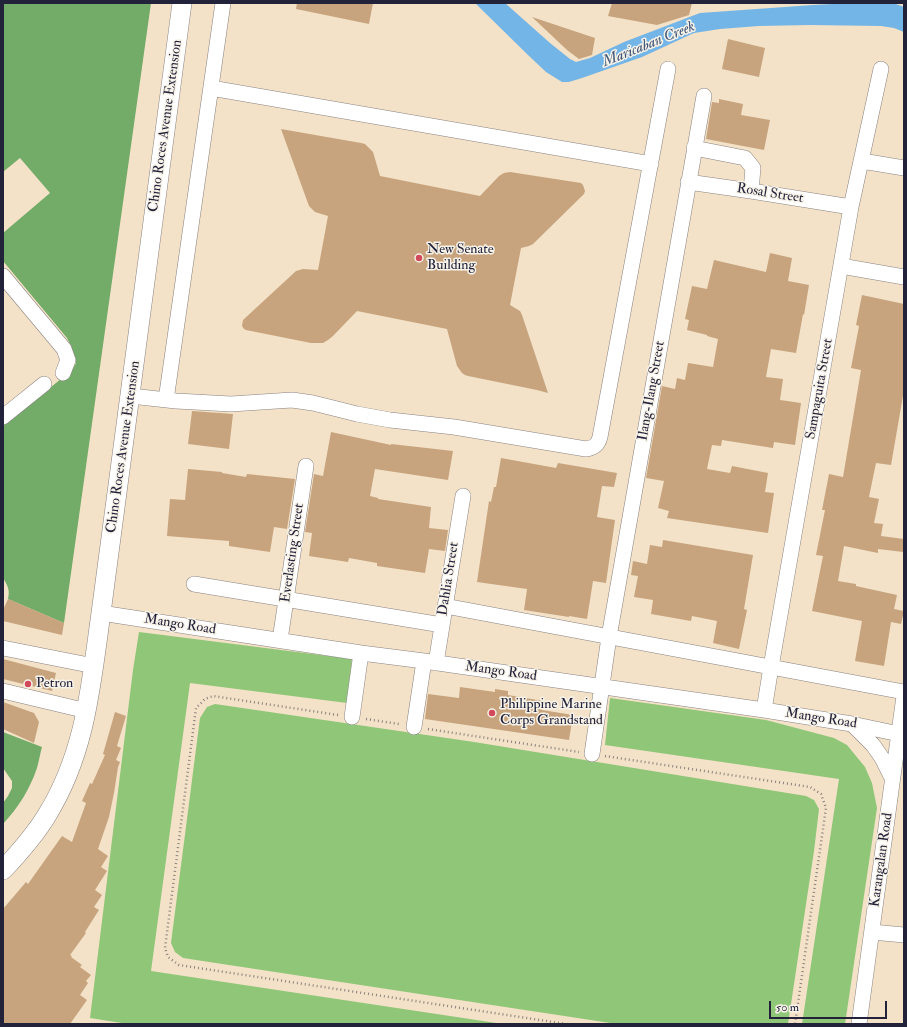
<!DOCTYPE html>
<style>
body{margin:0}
#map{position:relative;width:907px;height:1027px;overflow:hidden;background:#f3e2c7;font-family:"IM FELL Double Pica",serif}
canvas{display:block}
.frame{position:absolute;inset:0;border:4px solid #22223b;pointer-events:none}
.scale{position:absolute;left:769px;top:1001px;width:118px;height:18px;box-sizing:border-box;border:2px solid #22223b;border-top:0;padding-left:5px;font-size:12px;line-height:14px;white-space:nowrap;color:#22223b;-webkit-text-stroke:3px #f7f3e8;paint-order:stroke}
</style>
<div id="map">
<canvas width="907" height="1027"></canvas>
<div class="frame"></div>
<div class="scale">50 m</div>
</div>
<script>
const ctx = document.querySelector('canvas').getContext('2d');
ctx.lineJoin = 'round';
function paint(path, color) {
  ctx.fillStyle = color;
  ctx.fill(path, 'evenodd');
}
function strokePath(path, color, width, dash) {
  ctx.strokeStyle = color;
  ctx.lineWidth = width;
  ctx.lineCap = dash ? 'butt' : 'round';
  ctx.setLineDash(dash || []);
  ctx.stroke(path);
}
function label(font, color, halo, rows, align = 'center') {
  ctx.font = font + ' "IM FELL Double Pica",serif';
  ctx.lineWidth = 3;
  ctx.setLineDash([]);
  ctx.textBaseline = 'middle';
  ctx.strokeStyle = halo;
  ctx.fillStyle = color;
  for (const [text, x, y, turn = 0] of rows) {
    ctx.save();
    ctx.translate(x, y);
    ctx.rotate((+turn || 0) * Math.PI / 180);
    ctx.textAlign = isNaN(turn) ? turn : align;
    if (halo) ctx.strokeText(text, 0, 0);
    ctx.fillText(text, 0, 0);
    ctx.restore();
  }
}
paint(new Path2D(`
 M 139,632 L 352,659 L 347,703 L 190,683 L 151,971 L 503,1024 L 128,1024 L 90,1018 L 133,670 Z
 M 610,698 L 766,720 L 834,738 L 847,745 L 865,767 L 872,783 L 877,808 L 845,1024 L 802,1024 L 839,779 L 605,745 Z
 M 215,704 L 474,742 L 806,796 L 814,800 L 819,809 L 814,851 L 788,1024 L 617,1024 L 183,958 L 175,952 L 171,943 L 200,718 L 207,707 Z`), '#8fc678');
paint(new Path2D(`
 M 3,3 L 151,3 L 64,623 L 8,599 C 10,590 8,586 3,578 L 3,426 L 72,370 L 76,363 L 71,346 L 67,338 L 3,261 L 3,233 L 50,193 L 20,158 L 3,172 Z
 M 3,732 L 42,747 C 40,754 39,761 37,768 C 30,789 18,808 3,824 L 3,803 L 8,796 L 12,788 L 12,781 L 3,768 Z`), '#73ab68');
paint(new Path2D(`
 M 475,3 L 505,3 L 550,43 L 570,59 L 576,62 L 590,58 L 624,42 L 700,13 L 813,5 L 851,3 L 891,3 L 896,4 L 904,7 L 904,32 L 894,28 L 881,26 L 810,25 L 759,26 L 720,29 L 694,33 L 642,57 L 582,78 L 569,82 L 562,82 L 546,72 L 528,55 Z`), '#74b5e8');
paint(new Path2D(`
 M 297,3 L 373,3 L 369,24 L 296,9 Z
 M 612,3 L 692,3 L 689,15 L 657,25 L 608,16 Z
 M 532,17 L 595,38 L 592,55 L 579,59 L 567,50 Z
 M 728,39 L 765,48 L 759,77 L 722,69 Z
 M 719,99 L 743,104 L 741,115 L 770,120 L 764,150 L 706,139 L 712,102 L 719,103 Z
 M 281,129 L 361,143 L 365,144 L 373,152 L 380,176 L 480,196 L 499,176 L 504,173 L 510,172 L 581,183 L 583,185 L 585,191 L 584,194 L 533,244 L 529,246 L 521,248 L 510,305 L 520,311 L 522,315 L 548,393 L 537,390 L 468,376 L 465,375 L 462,373 L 457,366 L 447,329 L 357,311 L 333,336 L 328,340 L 323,343 L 311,343 L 246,330 L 244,329 L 242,326 L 243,320 L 296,271 L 303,269 L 318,270 L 328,216 L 315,212 L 309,206 Z
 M 770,253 L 792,258 L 788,281 L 809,285 L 804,315 L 803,314 L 796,353 L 771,349 L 766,377 L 783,379 L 780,400 L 801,403 L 795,445 L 774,442 L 773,448 L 722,440 L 721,446 L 712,445 L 707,469 L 730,473 L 732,466 L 768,473 L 765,492 L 774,493 L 768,533 L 667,518 L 669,511 L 658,508 L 664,481 L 646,478 L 662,386 L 675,389 L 677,378 L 685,380 L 688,363 L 713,367 L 718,339 L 707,336 L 707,335 L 687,330 L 689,320 L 685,319 L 692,286 L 707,289 L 714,260 L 766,272 Z
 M 862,295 L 904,304 L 904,390 L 891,465 L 876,463 L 869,497 L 879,499 L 874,523 L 883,524 L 881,536 L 904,539 L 904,544 L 903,552 L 878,549 L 878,553 L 844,546 L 838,581 L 856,584 L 856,586 L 897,595 L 894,609 L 904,611 L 901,624 L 891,622 L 884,666 L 855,661 L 862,621 L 812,611 L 823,556 L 816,555 L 825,510 L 822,510 L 829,474 L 843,477 L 861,370 L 851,368 L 859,326 L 856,325 Z
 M 192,411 L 233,414 L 229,449 L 188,444 Z
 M 331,432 L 391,445 L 391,444 L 453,451 L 448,480 L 375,469 L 370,496 L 378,498 L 378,499 L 431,507 L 429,528 L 448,530 L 445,551 L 429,549 L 425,573 L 377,566 L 377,563 L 349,558 L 348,562 L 309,556 L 312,533 L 305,532 L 314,474 L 323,476 Z
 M 501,458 L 556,468 L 558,463 L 617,473 L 614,487 L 602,486 L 597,517 L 615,520 L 606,583 L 593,581 L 587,619 L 569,616 L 569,617 L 524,610 L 527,589 L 477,582 L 489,501 L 491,502 L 494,487 L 496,487 Z
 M 188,469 L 222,472 L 222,473 L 246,477 L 247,474 L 295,479 L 287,529 L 274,527 L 270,552 L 229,546 L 229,541 L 167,536 L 170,499 L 185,500 Z
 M 663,540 L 753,555 L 744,609 L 747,610 L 739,649 L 713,643 L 717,621 L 692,616 L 691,621 L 651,614 L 653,600 L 634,597 L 638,576 L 631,575 L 633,561 L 647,564 L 650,545 L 662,547 Z
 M 8,599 L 64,623 L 62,635 L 3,621 L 3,610 Z
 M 3,659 L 56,673 L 52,691 L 3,679 Z
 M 460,687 L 495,692 L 495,689 L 508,691 L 508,695 L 543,701 L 542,710 L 573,715 L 569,740 L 425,719 L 428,694 L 459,698 Z
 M 3,702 L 34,713 L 39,722 L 34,743 L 3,729 Z
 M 115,712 L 126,716 L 117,746 L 121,748 L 116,760 L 120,762 L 118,767 L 114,793 L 109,817 L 98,849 L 108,856 L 101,867 L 107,871 L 95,890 L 102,895 L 94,907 L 99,910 L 85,932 L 86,933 L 70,955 L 72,956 L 71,957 L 82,965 L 80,967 L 91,975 L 86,981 L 88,983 L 80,995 L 87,1000 L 70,1024 L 3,1024 L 3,909 L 26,882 L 28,884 L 62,836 L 72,842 L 86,803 L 82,801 L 90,783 L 92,784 L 105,755 L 103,754 Z`), '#c7a47e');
const minor = new Path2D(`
 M 211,88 L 651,164
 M 694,148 L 745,158 L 753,168 L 751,191
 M 862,161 L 904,168
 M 688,182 L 751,191 L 851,207
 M 841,266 L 904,277
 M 3,276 L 64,349 L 68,360 L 63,373
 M 131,396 L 176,401 L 231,404 L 292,400 L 313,403 L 357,414 L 390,420 L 454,427 L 586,449 C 594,448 598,445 600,437 L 668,69
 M 166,400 L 223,3
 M 3,417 L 44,384
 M 194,584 L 442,625
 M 445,606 L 904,692
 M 101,613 L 361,653 L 424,661 L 764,710 L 852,724 L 899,734
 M 280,640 L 306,466
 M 3,648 L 94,666
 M 436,663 L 463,496
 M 3,691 L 87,711
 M 764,710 L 771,667 L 851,207 L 881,69
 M 352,717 L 361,653
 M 852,724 L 873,745 L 882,758 L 892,778
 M 414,727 L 424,661
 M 592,754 L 609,637 L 704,96
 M 872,932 L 904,935
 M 859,1024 L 904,696`);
const major = new Path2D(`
 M 3,870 C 19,853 35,835 47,815 C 86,752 91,684 101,613 L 182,3`);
strokePath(minor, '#8a8281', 16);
strokePath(major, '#8a8281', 20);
strokePath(new Path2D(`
 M 338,715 L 213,696 L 205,699 L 196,708 L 165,948 L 168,957 L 179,965 L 566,1024
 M 366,719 L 399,724
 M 428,729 L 579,752
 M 605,756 L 810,787 L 821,794 L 826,808 L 795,1024`), '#8a8281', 2.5, [1, 3]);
strokePath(minor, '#fff', 15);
strokePath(major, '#fff', 19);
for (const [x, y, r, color] of [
 [419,258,4,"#d1495b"],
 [28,684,4,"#d1495b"],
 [492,713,4,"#d1495b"]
]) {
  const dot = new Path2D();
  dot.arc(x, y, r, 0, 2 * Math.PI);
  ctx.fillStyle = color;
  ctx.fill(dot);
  strokePath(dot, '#f7f3e8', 1.5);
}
label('14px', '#22223b', '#f7f3e8', [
 ["Chino Roces Avenue Extension",166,126,-82],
 ["Rosal Street",770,194,9],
 ["Sampaguita Street",820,389,-80],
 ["Ilang-Ilang Street",652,391,-80],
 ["Chino Roces Avenue Extension",124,447,-82],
 ["Everlasting Street",293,553,-82],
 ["Dahlia Street",449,579,-81],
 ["Mango Road",180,625,9],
 ["Mango Road",501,672,8],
 ["Mango Road",821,719,9],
 ["Karangalan Road",882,860,-82]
]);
label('14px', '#22223b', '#f7f3e8', [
 ["New Senate",427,250],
 ["Building",427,266],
 ["Petron",36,684],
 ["Philippine Marine",500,705],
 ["Corps Grandstand",500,721]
], 'left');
label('italic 15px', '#3f5578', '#f7f3e8', [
 ["Maricaban Creek",649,45,-22]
]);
</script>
